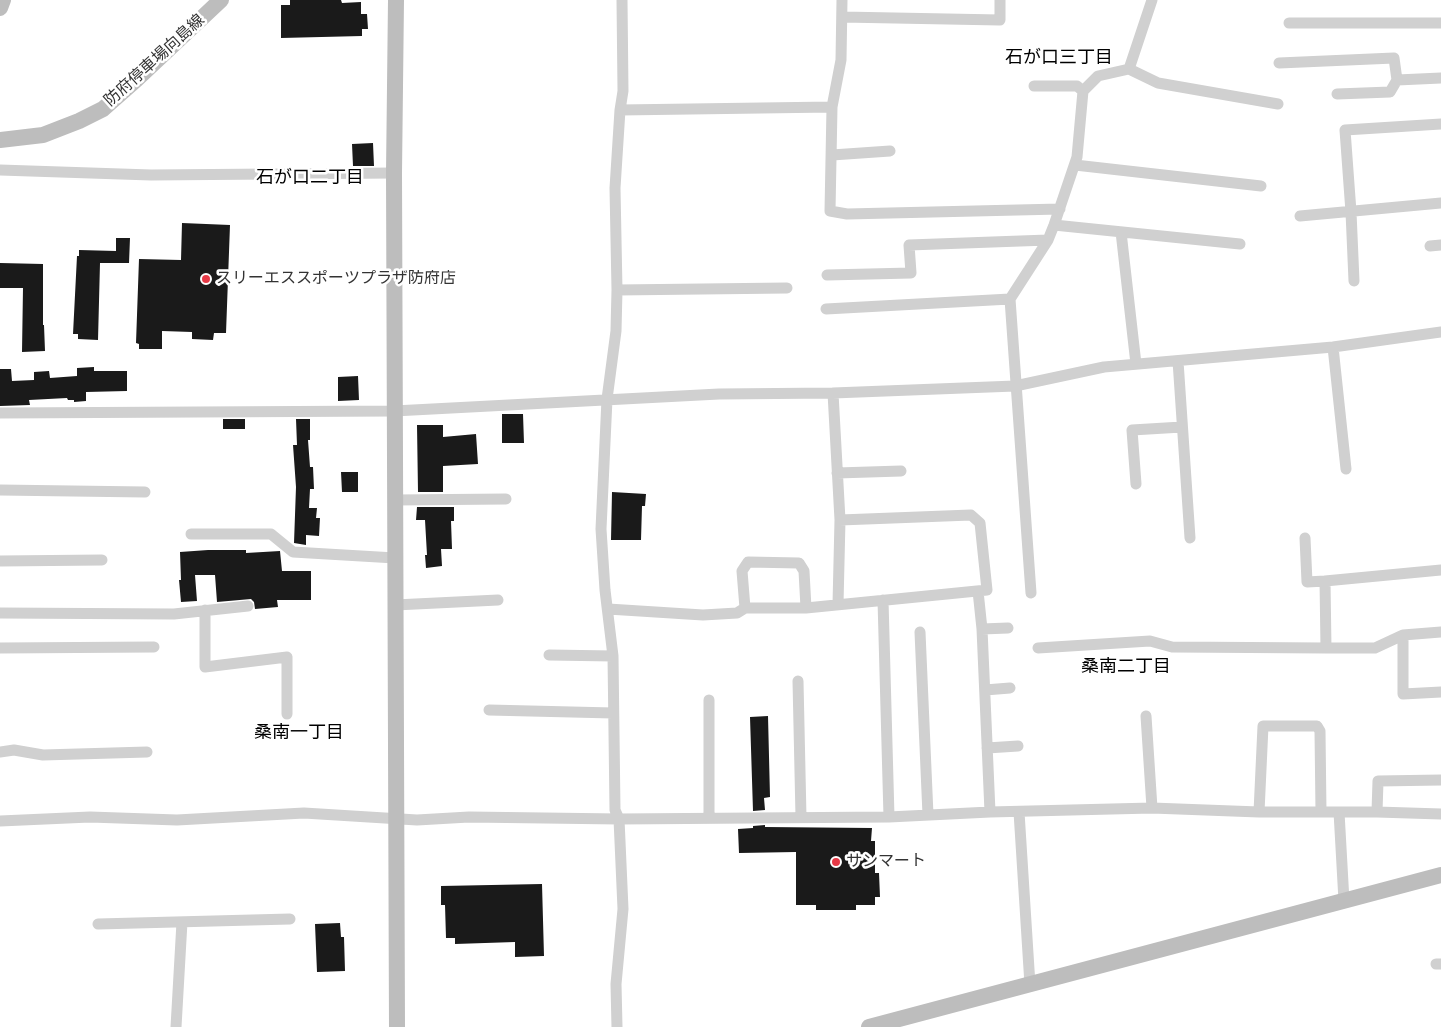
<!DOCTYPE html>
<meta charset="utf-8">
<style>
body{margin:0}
canvas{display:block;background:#fff}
</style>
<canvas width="1441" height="1027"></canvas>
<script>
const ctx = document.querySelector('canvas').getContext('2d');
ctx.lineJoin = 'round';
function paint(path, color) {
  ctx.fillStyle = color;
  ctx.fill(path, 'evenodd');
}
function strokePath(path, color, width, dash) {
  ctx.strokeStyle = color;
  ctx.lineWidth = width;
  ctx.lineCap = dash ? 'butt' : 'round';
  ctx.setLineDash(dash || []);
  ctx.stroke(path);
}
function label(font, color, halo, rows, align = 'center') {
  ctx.font = font + ' "Roboto Condensed","Noto Sans JP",sans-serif';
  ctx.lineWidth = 5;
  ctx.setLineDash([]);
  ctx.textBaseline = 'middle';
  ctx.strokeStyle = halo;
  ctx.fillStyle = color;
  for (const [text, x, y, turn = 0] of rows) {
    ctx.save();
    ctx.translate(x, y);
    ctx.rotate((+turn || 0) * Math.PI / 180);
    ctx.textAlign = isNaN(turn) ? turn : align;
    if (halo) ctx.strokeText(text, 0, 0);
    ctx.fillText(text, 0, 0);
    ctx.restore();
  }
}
paint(new Path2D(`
 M 290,0 L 341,0 L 342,3 L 361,2 L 361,14 L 367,14 L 368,29 L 362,29 L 362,36 L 281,38 L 281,5 L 290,5 Z
 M 373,143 L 374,166 L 353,166 L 352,144 Z
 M 182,223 L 230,225 L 226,333 L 214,333 L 213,340 L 192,339 L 192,332 L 162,331 L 162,349 L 139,349 L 139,344 L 136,343 L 139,259 L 181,260 Z
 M 116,238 L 130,238 L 129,263 L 100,263 L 98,340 L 78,339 L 78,334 L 73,334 L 77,256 L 79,256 L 79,250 L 116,251 Z
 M 0,263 L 43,264 L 43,325 L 44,325 L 45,351 L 22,352 L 23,288 L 0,288 Z
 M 94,367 L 94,371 L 127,371 L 127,391 L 86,392 L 86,401 L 74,402 L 74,400 L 68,400 L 67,398 L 29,400 L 30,405 L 0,406 L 0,369 L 11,369 L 12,381 L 34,380 L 34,372 L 49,371 L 50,378 L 77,376 L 77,368 Z
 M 358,376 L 359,400 L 338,401 L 338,377 Z
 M 502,414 L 523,414 L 524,443 L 502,443 Z
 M 223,419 L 245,419 L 245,429 L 223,429 Z
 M 296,419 L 310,419 L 310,440 L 308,440 L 310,467 L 313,467 L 314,489 L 310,489 L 309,508 L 317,508 L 316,518 L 320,518 L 319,536 L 306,535 L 306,545 L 294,543 L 296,487 L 293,445 L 297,445 Z
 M 417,425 L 443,425 L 443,437 L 476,434 L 478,464 L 443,466 L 443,492 L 418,492 Z
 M 341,472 L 358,472 L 358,492 L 342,492 Z
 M 612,492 L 646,494 L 645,506 L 642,506 L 641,540 L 611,540 Z
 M 417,507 L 454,507 L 454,521 L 451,521 L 452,549 L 441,549 L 442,566 L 426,568 L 425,555 L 427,555 L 425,520 L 416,520 Z
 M 208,550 L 246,550 L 246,553 L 280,551 L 282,571 L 311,571 L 311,600 L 277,600 L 278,607 L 255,609 L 254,602 L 251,599 L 217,602 L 215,575 L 195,575 L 197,601 L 181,602 L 179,580 L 181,580 L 180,552 Z
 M 768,716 L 770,797 L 764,798 L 765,810 L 753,811 L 750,717 Z
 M 765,825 L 765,827 L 872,828 L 871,841 L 875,841 L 875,873 L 879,873 L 880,897 L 875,897 L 875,905 L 856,905 L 856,910 L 816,910 L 816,905 L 796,905 L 796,852 L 739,853 L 738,829 L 753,828 L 753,826 Z
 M 542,884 L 544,956 L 515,957 L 515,942 L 455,944 L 455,938 L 446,938 L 445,905 L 441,905 L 441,886 Z
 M 340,923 L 341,937 L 344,937 L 345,971 L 317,972 L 315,924 Z`), '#1a1a1a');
strokePath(new Path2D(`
 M 842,0 L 841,60 L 832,107 L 830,211 L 847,214 L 1060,209
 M 842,17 L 1000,20 L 1000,0
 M 1289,23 L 1441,23
 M 1279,63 L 1394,58 L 1397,80
 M 1129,69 L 1158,83 L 1278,104
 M 1034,86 L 1077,86 L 1083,91
 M 1337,94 L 1390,92 L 1397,80 L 1441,78
 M 620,110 L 832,107
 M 832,155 L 890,151
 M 1075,165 L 1261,186
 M 0,170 L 151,175 L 394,173
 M 1300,216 L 1441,203
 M 1054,225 L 1240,244
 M 1121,232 L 1136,364
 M 1430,246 L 1441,245
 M 827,275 L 911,273 L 909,245 L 1048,240
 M 1354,281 L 1351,212 L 1345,130 L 1441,124
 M 617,290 L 787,288
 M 826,309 L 1010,299
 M 1333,347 L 1346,469
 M 1178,361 L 1190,538
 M 833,393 L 840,520 L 838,604
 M 0,413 L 394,411 L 719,394 L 833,393 L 1015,386 L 1104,367 L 1333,347 L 1441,332
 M 837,473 L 901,471
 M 1136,484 L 1132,430 L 1182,427
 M 0,490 L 145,492
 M 395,500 L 506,499
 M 191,534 L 271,534 L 293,552 L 395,558
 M 1305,538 L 1307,582 L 1325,581
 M 0,561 L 102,560
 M 978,591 L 982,629 L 990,812
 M 1031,593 L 1010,299 L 1048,240 L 1054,225 L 1077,157 L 1083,91 L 1098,76 L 1129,69 L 1152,0
 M 883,600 L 889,817
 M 395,605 L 498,600
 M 745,608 L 742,571 L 748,562 L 799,563 L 804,571 L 806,608
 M 608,609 L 703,615 L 737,613 L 745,608 L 806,608 L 987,590 L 980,523 L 971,515 L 840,520
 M 205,610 L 205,667 L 287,657 L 287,714
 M 0,613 L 174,614 L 248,606
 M 982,629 L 1008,628
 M 920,632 L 928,815
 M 1403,635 L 1403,694 L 1441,692
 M 0,648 L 154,647
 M 1038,648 L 1150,641 L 1172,647 L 1326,648 L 1325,581 L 1441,570
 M 1326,648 L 1375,648 L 1403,635 L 1441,632
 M 549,655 L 613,656
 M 798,681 L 801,817
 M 985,690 L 1010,688
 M 489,710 L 613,713
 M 1146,716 L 1152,808
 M 987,748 L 1018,746
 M 0,752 L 14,750 L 43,755 L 147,752
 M 1019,812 L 1030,985
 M 1259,812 L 1263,726 L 1317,726 L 1320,731 L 1321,812
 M 1339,812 L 1344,901
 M 1377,812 L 1378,781 L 1441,780
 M 709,817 L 709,700
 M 0,821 L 90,817 L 177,820 L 304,813 L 417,820 L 469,817 L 619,819 L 889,817 L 990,812 L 1152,808 L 1259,812 L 1377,812 L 1441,814
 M 98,924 L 290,919
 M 1436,964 L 1441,964
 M 176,1027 L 182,922
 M 617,1027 L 616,984 L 623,909 L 619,819 L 615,810 L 613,656 L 605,590 L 601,529 L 607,399 L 616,331 L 617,290 L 615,188 L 620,110 L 623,91 L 622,0`), '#d0d0d0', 11);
strokePath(new Path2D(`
 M 396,0 L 394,173 L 397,1027
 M 0,8 L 3,0
 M 0,140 L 43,135 L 79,121 L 103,109 L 137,79 L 221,0
 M 869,1027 L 1441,875`), '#bdbdbd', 16);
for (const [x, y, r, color] of [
 [206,279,5,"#e63946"],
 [836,862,5,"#e63946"]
]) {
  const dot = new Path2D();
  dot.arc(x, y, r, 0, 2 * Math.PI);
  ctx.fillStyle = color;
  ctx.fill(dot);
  strokePath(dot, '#fff', 2);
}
label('16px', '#333', '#fff', [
 ["防府停車場向島線",155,61,-42]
]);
label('16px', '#333', '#fff', [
 ["スリーエススポーツプラザ防府店",216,279],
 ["サンマート",846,862]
], 'left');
label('18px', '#000', '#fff', [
 ["石が口三丁目",1059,58],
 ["石が口二丁目",310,178],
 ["桑南二丁目",1126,667],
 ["桑南一丁目",299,733]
]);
</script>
